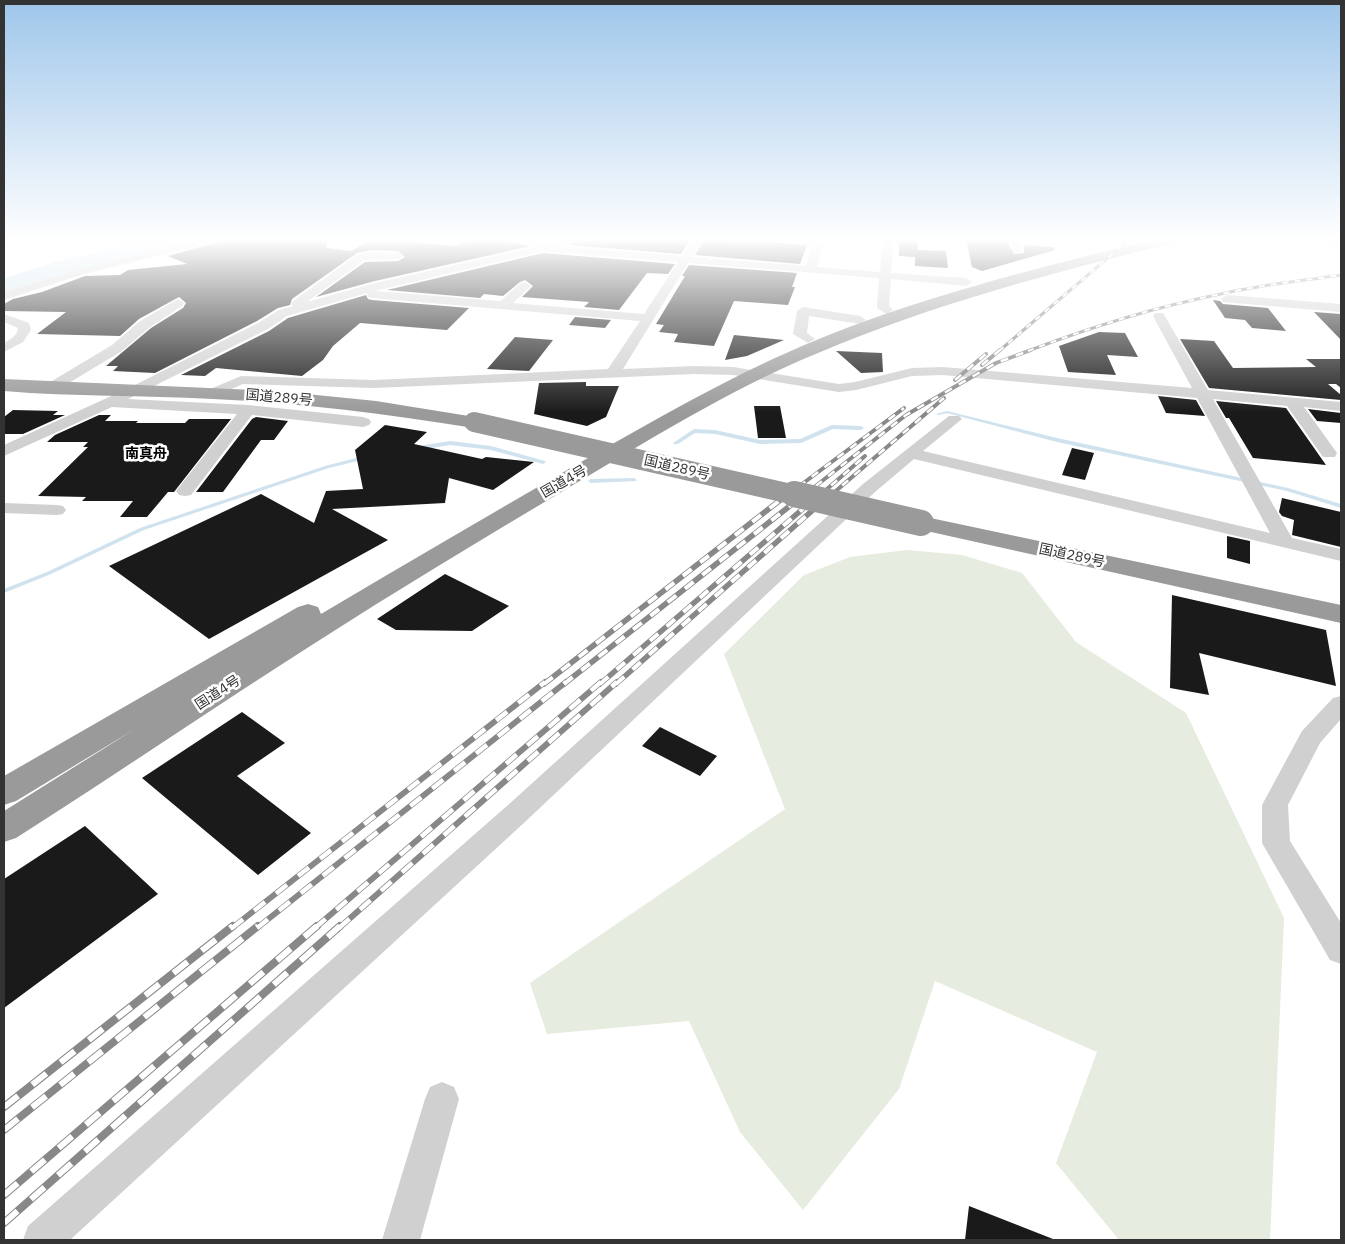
<!DOCTYPE html>
<meta charset="utf-8">
<style>
body{margin:0}
#map{position:relative;width:1345px;height:1244px;overflow:hidden;background:#fff;font-family:"IBM Plex Sans",sans-serif}
canvas{display:block}
.frame{position:absolute;inset:0;border:5px solid #333;pointer-events:none}
</style>
<div id="map">
<canvas width="1345" height="1244"></canvas>
<div class="frame"></div>
</div>
<script>
const ctx = document.querySelector('canvas').getContext('2d');
ctx.lineJoin = 'round';
function paint(path, color) {
  ctx.fillStyle = color;
  ctx.fill(path, 'evenodd');
}
function strokePath(path, color, width, dash) {
  ctx.strokeStyle = color;
  ctx.lineWidth = width;
  ctx.lineCap = dash ? 'butt' : 'round';
  ctx.setLineDash(dash || []);
  ctx.stroke(path);
}
function label(font, color, halo, rows, align = 'center') {
  ctx.font = font + ' "IBM Plex Sans","Noto Sans JP",sans-serif';
  ctx.lineWidth = 5;
  ctx.setLineDash([]);
  ctx.textBaseline = 'middle';
  ctx.strokeStyle = halo;
  ctx.fillStyle = color;
  for (const [text, x, y, turn = 0] of rows) {
    ctx.save();
    ctx.translate(x, y);
    ctx.rotate((+turn || 0) * Math.PI / 180);
    ctx.textAlign = isNaN(turn) ? turn : align;
    if (halo) ctx.strokeText(text, 0, 0);
    ctx.fillText(text, 0, 0);
    ctx.restore();
  }
}
paint(new Path2D(`
 M 907,550 L 962,555 L 1022,573 L 1076,642 L 1186,713 L 1284,918 L 1270,1240 L 1119,1240 L 1056,1163 L 1097,1052 L 935,981 L 899,1089 L 803,1210 L 740,1132 L 689,1021 L 547,1034 L 530,983 L 785,809 L 724,654 L 804,575 L 850,557 Z`), '#e6ecdf');
paint(new Path2D(`
 M 947,411 L 1057,438 L 1288,488 L 1341,504 L 1341,508 L 1287,491 L 1057,442 L 947,413 L 938,415 L 936,414 Z
 M 832,425 L 861,426 L 864,428 L 861,430 L 833,429 L 801,443 L 760,444 L 715,434 L 695,433 L 678,444 L 674,444 L 673,443 L 694,429 L 715,430 L 760,440 L 800,439 Z
 M 450,441 L 491,446 L 545,461 L 546,462 L 543,464 L 491,450 L 450,445 L 419,450 L 416,448 L 419,446 Z
 M 364,456 L 367,458 L 366,459 L 329,468 L 144,530 L 51,574 L 4,593 L 4,589 L 47,572 L 140,528 L 325,466 Z
 M 634,478 L 637,480 L 636,481 L 591,483 L 588,481 L 591,479 Z`), '#cfe2ee');
paint(new Path2D(`
 M 154,239 L 188,239 L 185,243 L 70,272 L 4,292 L 4,278 L 55,262 Z`), '#cfe2ee');
paint(new Path2D(`
 M 228,239 L 326,239 L 327,248 L 351,251 L 369,241 L 384,242 L 387,240 L 457,246 L 473,239 L 492,239 L 531,246 L 375,281 L 316,297 L 365,262 L 398,261 L 405,257 L 398,251 L 372,250 L 357,253 L 292,299 L 290,305 L 278,308 L 257,321 L 155,373 L 113,371 L 118,366 L 106,366 L 151,328 L 183,308 L 186,303 L 179,297 L 139,319 L 120,336 L 37,334 L 66,312 L 4,311 L 4,304 L 13,299 L 42,292 L 85,276 L 120,275 L 128,270 L 187,264 L 168,256 Z
 M 575,239 L 691,239 L 681,254 L 569,245 Z
 M 705,239 L 779,243 L 807,245 L 800,264 L 695,255 Z
 M 899,239 L 917,239 L 918,250 L 946,251 L 948,268 L 915,266 L 915,257 L 899,256 Z
 M 966,239 L 1006,239 L 1014,254 L 1024,253 L 1024,245 L 1054,247 L 1055,250 L 982,271 L 972,267 Z
 M 543,253 L 675,264 L 668,274 L 647,273 L 619,310 L 584,307 L 589,302 L 522,297 L 533,286 L 525,280 L 520,282 L 503,296 L 484,294 L 480,298 L 387,290 Z
 M 689,265 L 797,273 L 792,287 L 795,287 L 788,305 L 734,301 L 714,346 L 674,342 L 678,334 L 659,332 L 664,325 L 656,324 L 685,276 L 682,276 Z
 M 366,295 L 368,299 L 372,300 L 469,308 L 447,330 L 360,323 L 333,346 L 323,360 L 302,376 L 216,368 L 205,376 L 181,375 L 269,331 L 288,318 Z
 M 1213,300 L 1220,301 L 1223,304 L 1268,308 L 1286,331 L 1252,328 L 1245,320 L 1225,318 Z
 M 1314,312 L 1341,314 L 1341,340 Z
 M 575,317 L 611,320 L 605,328 L 569,325 Z
 M 1099,332 L 1125,333 L 1138,357 L 1107,355 L 1116,375 L 1068,372 L 1059,346 Z
 M 734,335 L 784,340 L 747,356 L 725,360 Z
 M 515,337 L 553,340 L 529,371 L 487,369 Z
 M 1180,339 L 1214,341 L 1233,368 L 1316,367 L 1306,359 L 1341,359 L 1341,388 L 1336,384 L 1328,384 L 1341,395 L 1341,400 L 1209,388 Z
 M 836,351 L 882,353 L 883,372 L 861,373 Z
 M 586,382 L 586,386 L 619,386 L 606,417 L 587,426 L 534,414 L 539,383 Z
 M 1158,396 L 1196,400 L 1205,416 L 1166,413 Z
 M 1216,401 L 1286,408 L 1326,465 L 1253,458 L 1229,418 L 1226,418 Z
 M 754,406 L 780,406 L 786,438 L 758,438 Z
 M 1308,409 L 1341,413 L 1341,423 L 1317,421 Z
 M 13,410 L 58,411 L 53,415 L 65,415 L 23,434 L 4,434 L 4,417 Z
 M 99,415 L 111,415 L 105,421 L 138,421 L 136,423 L 185,423 L 189,419 L 231,419 L 174,492 L 168,492 L 147,517 L 120,517 L 133,501 L 82,501 L 86,497 L 38,496 L 88,447 L 83,447 L 88,442 L 47,442 L 55,435 Z
 M 256,417 L 288,421 L 274,440 L 261,440 L 223,492 L 196,492 L 252,419 Z
 M 385,425 L 427,432 L 414,444 L 482,459 L 486,457 L 534,462 L 493,490 L 449,478 L 445,503 L 332,509 L 388,540 L 209,639 L 109,566 L 261,494 L 314,523 L 326,491 L 363,489 L 355,450 Z
 M 1072,448 L 1094,453 L 1085,480 L 1062,475 Z
 M 1282,498 L 1341,512 L 1341,547 L 1292,535 L 1294,520 L 1282,516 L 1279,512 Z
 M 1227,536 L 1250,541 L 1250,564 L 1227,558 Z
 M 445,574 L 509,606 L 472,631 L 396,630 L 377,619 Z
 M 1172,595 L 1326,630 L 1336,686 L 1199,653 L 1209,695 L 1170,688 Z
 M 242,712 L 285,743 L 237,776 L 311,833 L 258,875 L 142,778 Z
 M 660,727 L 717,756 L 700,776 L 642,746 Z
 M 85,826 L 158,894 L 4,1008 L 4,879 Z
 M 969,1206 L 1053,1239 L 1052,1240 L 965,1240 Z`), '#1a1a1a');
paint(new Path2D(`
 M 201,239 L 218,239 L 217,241 L 84,274 L 4,300 L 4,292 L 76,270 Z
 M 693,239 L 703,239 L 692,257 L 806,266 L 812,247 L 817,244 L 822,247 L 817,267 L 880,272 L 883,239 L 893,239 L 891,273 L 966,278 L 972,282 L 966,286 L 891,279 L 889,306 L 893,310 L 887,314 L 877,308 L 879,278 L 688,263 L 623,369 L 694,366 L 733,367 L 839,384 L 855,382 L 912,368 L 943,367 L 1192,388 L 1153,316 L 1155,313 L 1163,313 L 1208,390 L 1341,402 L 1341,411 L 1304,407 L 1337,453 L 1335,457 L 1323,457 L 1287,406 L 1213,399 L 1292,538 L 1341,549 L 1341,561 L 914,459 L 875,492 L 526,821 L 70,1240 L 23,1240 L 28,1226 L 508,805 L 863,484 L 949,416 L 959,416 L 962,419 L 923,451 L 1270,533 L 1197,398 L 943,375 L 912,376 L 856,390 L 839,392 L 733,375 L 694,374 L 374,388 L 243,384 L 213,397 L 208,396 L 206,393 L 208,390 L 241,376 L 374,380 L 608,369 L 640,321 L 372,298 L 368,297 L 367,293 L 287,316 L 268,329 L 128,399 L 248,405 L 363,417 L 369,419 L 371,422 L 369,425 L 363,427 L 252,415 L 191,495 L 185,496 L 179,495 L 176,491 L 237,414 L 112,407 L 4,456 L 4,445 L 131,387 L 258,323 L 279,310 L 293,306 L 291,304 L 293,301 L 357,255 L 372,252 L 398,253 L 403,256 L 398,259 L 364,260 L 307,302 L 375,283 L 543,245 L 682,256 ZM 543,251 L 678,262 L 644,314 L 513,303 L 531,286 L 525,282 L 521,283 L 500,301 L 375,291 Z
 M 1010,239 L 1020,239 L 1023,250 L 1022,252 L 1014,252 Z
 M 1227,295 L 1341,304 L 1341,312 L 1223,302 L 1221,299 Z
 M 178,299 L 184,303 L 182,306 L 150,327 L 122,351 L 57,390 L 47,390 L 45,387 L 47,384 L 112,345 L 140,321 Z
 M 803,307 L 860,316 L 866,320 L 860,324 L 809,316 L 807,333 L 815,339 L 808,343 L 793,334 L 797,311 Z
 M 4,314 L 29,323 L 31,330 L 23,342 L 4,352 L 4,343 C 11,339 17,336 18,328 L 4,322 Z
 M 4,503 L 57,505 L 63,506 L 66,510 L 63,514 L 57,515 L 4,513 Z
 M 1341,696 L 1341,719 L 1320,743 L 1288,805 L 1290,841 L 1341,923 L 1341,964 L 1330,960 L 1262,843 L 1262,805 L 1302,731 L 1333,698 Z
 M 442,1082 L 454,1087 L 459,1099 L 420,1240 L 382,1240 L 425,1099 L 430,1087 Z`), '#d0d0d0');
paint(new Path2D(`
 M 1321,239 L 1341,239 L 1341,247 L 1323,242 Z`), '#ababab');
paint(new Path2D(`
 M 1156,239 L 1179,239 L 1177,242 C 1055,272 933,304 818,353 C 728,390 646,442 563,491 C 479,541 396,591 315,643 C 214,707 117,774 16,838 L 4,842 L 4,811 L 135,729 L 16,801 L 4,805 L 4,776 L 298,607 L 308,604 L 318,607 L 321,614 C 407,563 494,512 581,462 C 653,421 725,379 802,346 C 915,298 1036,268 1156,239 Z
 M 4,379 L 277,391 L 376,401 L 481,418 L 484,422 L 481,426 L 474,428 C 388,414 301,403 213,399 C 143,395 74,397 4,391 Z
 M 921,516 L 1341,605 L 1341,623 L 913,528 L 909,523 L 913,518 Z`), '#9a9a9a');
const railFar4 = new Path2D(`
 M 999,351 L 1130,239
 M 1028,351 C 1091,327 1155,307 1221,294 C 1260,285 1301,281 1341,275`);
const railFar3 = new Path2D(`
 M 982,365 L 1000,350
 M 955,380 L 986,354
 M 786,496 L 904,408
 M 803,496 L 906,415 L 996,363 L 1031,350
 M 819,496 L 865,456
 M 830,496 L 944,398`);
const railFar2 = new Path2D(`
 M 544,684 L 788,494
 M 564,684 L 805,494
 M 600,684 L 820,494
 M 616,684 L 831,494`);
const railFar1 = new Path2D(`
 M 232,928 L 545,682
 M 257,928 L 566,682
 M 315,928 L 601,682
 M 339,928 L 617,682`);
const rail = new Path2D(`
 M 4,1107 L 233,926
 M 4,1130 L 258,926
 M 4,1195 L 317,926
 M 4,1223 L 340,926`);
strokePath(railFar4, '#888', 3);
strokePath(railFar3, '#888', 4);
strokePath(railFar2, '#888', 5.5);
strokePath(railFar1, '#888', 6);
strokePath(rail, '#888', 8);
strokePath(railFar4, '#fff', 2, [6]);
strokePath(railFar3, '#fff', 2.5, [8]);
strokePath(railFar2, '#fff', 4, [11]);
strokePath(railFar1, '#fff', 4.5, [14]);
strokePath(rail, '#fff', 6, [18]);
strokePath(new Path2D(`
 M 474,422 L 800,496`), '#9a9a9a', 20);
strokePath(new Path2D(`
 M 794,494 L 921,523`), '#9a9a9a', 26);
const sky = ctx.createLinearGradient(0, 0, 0, 413);
sky.addColorStop(0, '#9ec6ea');
sky.addColorStop(0.58, '#fff');
sky.addColorStop(1, '#ffffff00');
ctx.fillStyle = sky;
ctx.fillRect(0, 0, 1345, 413);
label('14px', '#333', '#fff', [
 ["国道289号",279,398,5],
 ["国道289号",677,468,13],
 ["国道4号",564,482,-30],
 ["国道289号",1072,556,12],
 ["国道4号",218,693,-33]
]);
label('bold 14px', '#000', '#fff', [
 ["南真舟",146,454]
]);
</script>
